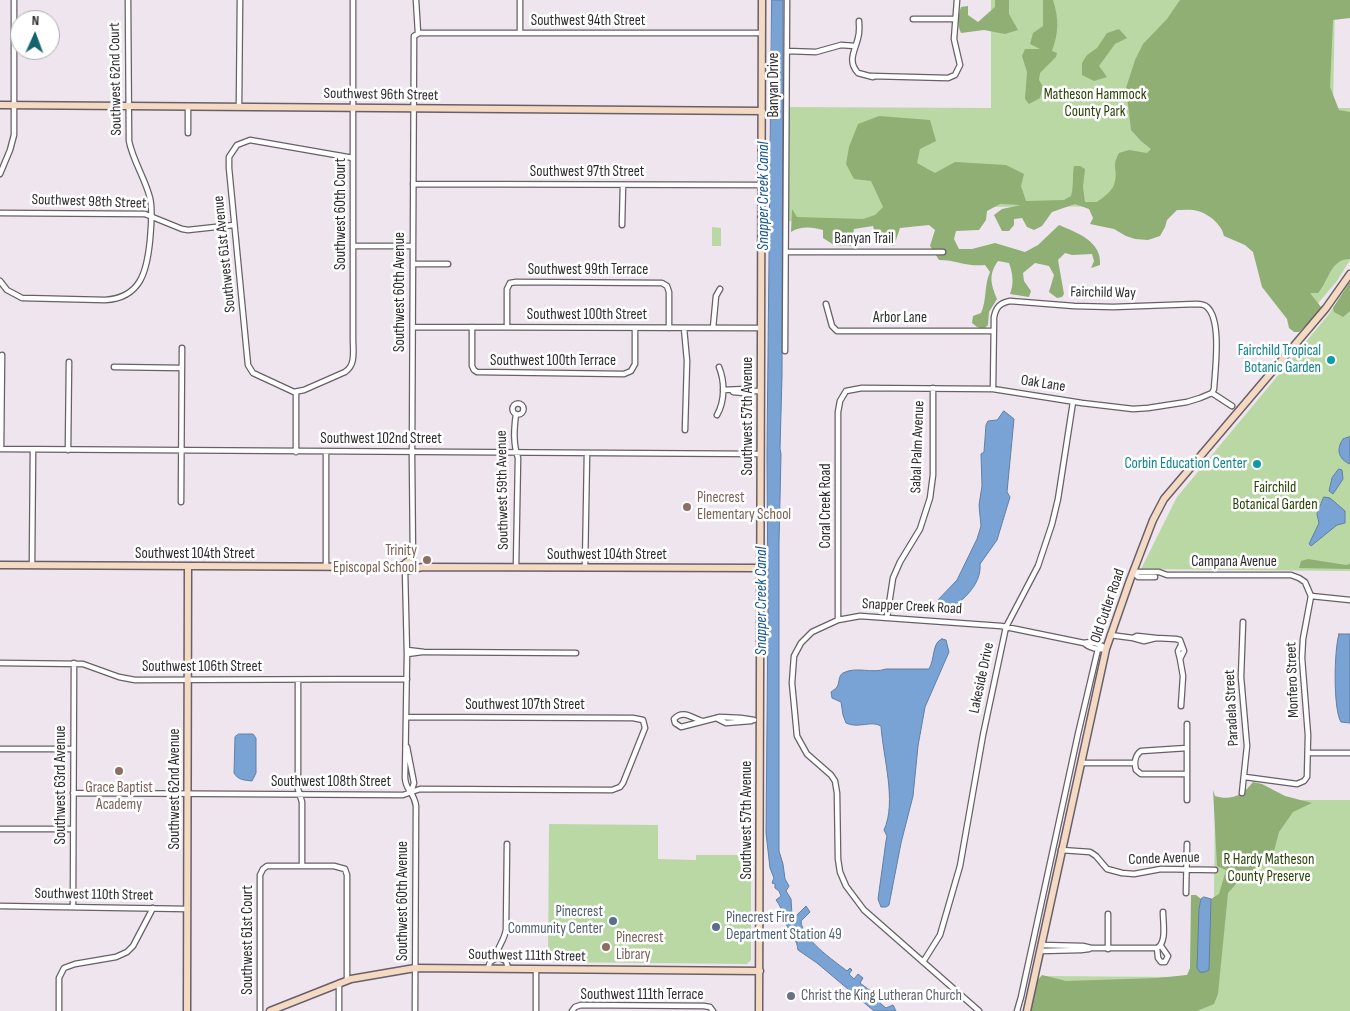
<!DOCTYPE html>
<style>
body{margin:0}
#map{position:relative;width:1350px;height:1011px;overflow:hidden;background:#efe5ef;font-family:"Sofia Sans Condensed",sans-serif}
canvas{display:block}
.north{position:absolute;left:10px;top:10px;width:50px;height:50px;box-sizing:border-box;background:#fff;border:1px solid #abaaab;border-radius:50%;rotate:2deg;font-size:14px;font-weight:700;line-height:20px;text-align:center;color:#2e2a2e}
.north::after{content:'';display:block;margin:auto;width:18px;height:22px;background:#15636c;clip-path:polygon(50% 0,100% 100%,50% 72%,0 100%)}
</style>
<div id="map">
<canvas width="1350" height="1011"></canvas>
<div class="north">N</div>
</div>
<script>
const ctx = document.querySelector('canvas').getContext('2d');
ctx.lineJoin = 'round';
function paint(path, color) {
  ctx.fillStyle = color;
  ctx.fill(path, 'evenodd');
}
function strokePath(path, color, width, dash) {
  ctx.strokeStyle = color;
  ctx.lineWidth = width;
  ctx.lineCap = dash ? 'butt' : 'round';
  ctx.setLineDash(dash || []);
  ctx.stroke(path);
}
function label(font, color, halo, rows, align = 'center') {
  ctx.font = font + ' "Sofia Sans Condensed",sans-serif';
  ctx.lineWidth = 5;
  ctx.setLineDash([]);
  ctx.textBaseline = 'middle';
  ctx.strokeStyle = halo;
  ctx.fillStyle = color;
  for (const [text, x, y, turn = 0] of rows) {
    ctx.save();
    ctx.translate(x, y);
    ctx.rotate((+turn || 0) * Math.PI / 180);
    ctx.textAlign = isNaN(turn) ? turn : align;
    if (halo) ctx.strokeText(text, 0, 0);
    ctx.fillText(text, 0, 0);
    ctx.restore();
  }
}
paint(new Path2D(`
 M 991,0 L 1335,0 L 1333,108 L 1350,108 L 1350,260 L 1337,281 L 1297,328 L 1254,206 L 957,207 L 926,223 L 782,221 L 783,107 L 991,108 Z
 M 712,227 L 721,228 L 721,246 L 712,246 Z
 M 1350,281 L 1350,571 L 1141,569 L 1177,497 L 1329,314 Z
 M 1215,800 L 1350,800 L 1350,1011 L 1034,1011 L 1042,976 L 1172,977 L 1189,975 L 1209,970 L 1211,899 L 1214,897 Z
 M 549,824 L 658,825 L 658,859 L 696,860 L 696,855 L 751,855 L 751,960 L 747,964 L 548,962 Z`), '#bad8a3');
paint(new Path2D(`
 M 995,0 L 1009,0 L 1009,14 L 1018,30 L 1005,34 L 984,30 L 961,33 C 957,24 958,16 961,7 L 968,6 L 968,15 L 978,22 L 995,7 Z
 M 1043,0 L 1053,0 C 1059,20 1059,31 1052,51 L 1057,53 L 1056,57 L 1040,73 L 1039,80 L 1043,87 L 1040,98 L 1029,104 L 1025,99 L 1027,72 L 1022,56 L 1025,49 L 1040,49 L 1030,44 L 1033,33 L 1043,26 Z
 M 1180,0 L 1350,0 L 1350,18 L 1333,20 L 1330,87 L 1339,110 L 1350,112 L 1350,259 C 1330,259 1329,281 1318,293 L 1310,293 L 1321,307 L 1320,312 L 1299,332 L 1294,332 L 1289,328 L 1287,319 L 1262,287 L 1253,252 L 1245,245 L 1224,236 C 1222,225 1209,214 1198,211 C 1192,209 1183,210 1177,210 L 1167,220 L 1165,227 L 1160,236 L 1148,240 L 1135,239 L 1126,236 L 1114,229 L 1090,224 L 1093,218 L 1089,209 L 1075,204 L 1052,212 L 1042,226 L 1034,230 L 1027,227 L 1022,218 L 1014,219 L 1014,225 L 1009,231 L 1002,231 L 994,215 L 1002,209 L 1021,205 L 1000,204 L 987,211 L 986,220 L 979,230 L 956,231 L 954,239 L 959,249 L 972,249 L 995,243 L 1025,252 L 1038,245 L 1059,225 C 1077,233 1102,241 1100,265 L 1091,268 L 1094,261 L 1092,254 L 1072,255 L 1065,253 L 1058,260 L 1064,294 L 1062,297 L 1057,298 L 1049,292 L 1054,275 L 1049,266 L 1035,263 L 1023,273 L 1024,281 L 1031,291 L 1029,297 L 1010,294 C 1014,284 1013,274 1009,263 L 998,261 C 988,275 991,284 997,299 L 989,312 L 988,325 L 984,329 L 977,327 L 972,323 L 973,316 L 981,313 C 987,300 984,285 990,272 L 985,265 C 966,267 957,260 939,260 L 930,246 L 935,230 L 929,225 L 900,228 L 894,246 C 880,244 877,240 873,226 L 854,229 L 851,246 L 834,245 L 823,238 L 823,230 C 812,227 801,226 791,232 L 792,209 L 797,217 L 863,219 L 875,215 L 883,207 L 871,181 L 854,179 L 846,164 L 849,147 L 858,124 L 879,116 L 930,120 L 936,141 L 920,149 L 917,163 L 935,173 L 955,162 L 1006,165 L 1024,174 L 1021,186 L 1026,201 L 1064,200 L 1071,196 C 1074,186 1072,176 1074,166 L 1080,166 L 1085,169 L 1083,187 L 1085,202 L 1097,202 C 1104,197 1114,190 1115,181 C 1118,168 1111,167 1119,153 L 1129,150 L 1147,153 L 1151,149 L 1141,141 L 1131,130 L 1126,88 L 1135,60 L 1143,44 L 1167,19 Z
 M 1119,29 L 1127,38 L 1115,44 L 1099,66 L 1107,77 L 1094,81 L 1082,75 L 1082,63 L 1087,55 L 1097,48 L 1107,33 Z
 M 1350,282 L 1350,311 L 1343,317 L 1334,312 L 1333,308 Z
 M 1308,559 L 1346,565 L 1350,564 L 1350,569 L 1299,568 L 1301,561 Z
 M 1253,782 L 1262,784 L 1285,796 L 1312,803 L 1293,812 L 1279,832 L 1274,851 L 1265,864 L 1242,877 L 1228,893 L 1218,994 L 1214,1004 L 1197,1011 L 1031,1011 L 1036,982 L 1042,975 L 1066,981 L 1157,978 L 1187,975 L 1190,968 L 1191,895 L 1196,895 L 1201,899 L 1199,909 L 1208,970 L 1211,899 L 1219,894 L 1226,870 L 1217,866 L 1213,790 L 1215,796 C 1231,801 1243,795 1253,782 Z`), '#8faf75');
const water = new Path2D(`
 M 772,0 L 783,0 L 782,376 L 780,449 L 781,454 L 779,543 L 779,851 L 783,864 L 785,879 L 789,886 L 786,891 L 791,899 L 792,915 L 794,917 L 796,916 L 806,906 L 810,912 L 801,921 C 802,939 833,960 847,971 L 850,968 L 852,970 L 849,974 L 854,979 L 858,974 L 863,978 L 860,983 L 876,995 L 881,1004 L 886,1008 L 893,1005 L 896,1011 L 874,1011 L 817,963 L 798,950 C 797,940 792,935 787,926 C 783,917 783,909 776,900 L 781,896 L 779,891 L 775,888 L 775,884 L 772,883 L 774,878 L 770,868 L 766,833 L 768,614 L 767,455 Z
 M 1004,411 L 1014,419 L 1007,492 L 1010,497 L 997,540 L 980,564 C 982,586 960,603 944,613 L 936,602 L 957,580 L 977,539 L 981,526 L 979,505 L 982,486 L 981,454 L 984,452 L 986,425 L 988,421 L 997,420 Z
 M 1350,437 L 1350,464 C 1338,459 1336,449 1343,439 Z
 M 1339,469 L 1342,470 L 1343,479 L 1333,494 L 1329,491 L 1332,478 Z
 M 1324,497 L 1330,498 L 1345,511 L 1345,523 L 1337,525 L 1311,546 L 1309,544 L 1319,523 L 1317,514 Z
 M 1339,634 L 1350,634 L 1350,723 L 1341,722 C 1333,709 1334,650 1339,634 Z
 M 942,639 L 946,640 L 949,652 L 925,707 L 918,746 L 913,796 L 901,843 L 889,905 L 886,907 L 881,907 L 878,899 L 886,841 L 887,836 L 884,830 C 897,802 883,757 881,726 C 871,720 858,729 846,723 L 843,715 L 841,702 L 832,698 L 831,692 C 833,690 836,689 837,687 C 840,682 838,676 843,673 C 856,666 872,674 886,669 L 929,669 C 935,659 932,642 942,639 Z
 M 239,734 L 253,734 L 256,738 L 256,773 L 252,781 C 244,780 238,780 234,773 L 235,737 Z
 M 1204,897 L 1211,899 L 1209,970 L 1205,972 L 1200,972 L 1197,968 L 1199,909 L 1201,899 Z`);
paint(water, '#78a3d4');
strokePath(water, '#627fa2', 1);
const street = new Path2D(`
 M 416,0 L 418,33
 M 913,19 L 954,19
 M 859,21 C 859,26 860,32 858,38 C 855,51 847,61 858,73 L 873,77
 M 520,33 L 520,0
 M 787,51 L 816,52 L 841,45 L 855,46
 M 871,76 L 948,78 L 955,75 L 960,65 L 954,39 L 957,0
 M 239,106 L 240,0
 M 188,133 L 188,106
 M 353,158 L 250,140 L 237,145 L 229,157 L 229,168 L 248,365 L 253,373 L 294,392 L 304,390 L 345,372 C 356,365 353,351 353,339 L 353,0
 M 0,174 L 10,150 L 14,135 L 14,0
 M 413,184 L 761,185
 M 0,213 L 145,214 L 182,229 L 188,230 L 234,225
 M 622,225 L 623,185
 M 353,246 L 413,246
 M 786,252 L 943,252
 M 413,264 L 448,264
 M 0,281 L 7,290 L 22,298 L 105,300 C 141,298 147,271 150,240 C 151,227 153,211 150,198 C 145,178 133,161 129,141 L 128,0
 M 826,304 L 832,326 L 837,331 L 994,331
 M 413,327 L 761,328
 M 472,327 L 472,366 L 474,370 L 477,372 L 624,374 L 631,371 L 635,364 L 635,328
 M 507,327 L 507,289 L 510,283 L 516,282 L 662,283 L 667,286 L 669,292 L 669,328
 M 684,328 L 687,361 L 685,430
 M 713,328 L 716,296 L 720,289
 M 785,351 L 787,0
 M 114,367 L 182,368
 M 993,389 L 994,317 C 996,307 1000,303 1010,301 L 1074,306 L 1113,307 L 1196,304 C 1200,304 1204,304 1207,307 C 1222,320 1215,370 1214,389 L 1212,393
 M 723,390 L 745,389 L 747,391 L 761,391
 M 732,390 L 733,392 L 744,393 L 747,391
 M 296,392 L 296,452
 M 1212,393 L 1232,406
 M512.5 409a5.5 5.5 0 1 1 11 0a5.5 5.5 0 1 1-11 0Z
 M 717,415 C 725,401 725,382 719,367
 M 0,449 L 761,454
 M 1,449 L 2,355
 M 68,450 L 69,362
 M 181,502 L 182,348
 M 408,562 L 411,554
 M 413,562 L 412,457 L 414,36 L 419,33 L 762,33
 M 32,565 L 33,450
 M 326,567 L 326,452
 M 516,567 L 518,458 C 513,443 514,429 516,414
 M 585,567 L 587,453
 M 405,570 L 407,654 L 405,778 C 406,792 414,791 416,806 L 415,1011
 M 1133,572 L 1159,572 L 1167,575 L 1291,575 L 1299,578 L 1305,582 L 1311,596 L 1303,639 L 1302,658 L 1308,735 L 1307,777 L 1304,781 L 1297,784 L 1245,777
 M 1133,572 L 1138,577 L 1155,577
 M 1311,596 L 1350,600
 M 887,617 L 893,578 L 900,562 L 920,529 L 930,498 L 933,475 L 933,388
 M 838,620 L 838,412 L 840,401 L 846,391 L 862,388 L 993,389 L 1082,403 L 1133,409 L 1148,408 L 1187,402 L 1200,398 L 1212,393
 M 1110,635 L 1133,638
 M 1137,636 L 1156,638 L 1144,641 L 1133,638 Z
 M 1156,638 L 1176,639 L 1180,640 L 1184,651 L 1180,659 L 1178,651 L 1181,645
 M 1084,643 C 1092,641 1101,644 1106,649
 M 407,650 L 424,652 L 576,653
 M 407,654 L 422,652
 M 1180,659 L 1183,676 L 1181,706
 M 0,663 L 83,664 L 119,677 L 135,680 L 407,679
 M 298,680 L 298,789 L 302,802 L 302,866
 M 716,718 L 726,723 L 751,721
 M 702,721 C 692,718 683,709 674,719 L 675,723 L 681,727 L 720,717 L 741,718 L 754,720
 M 407,747 L 414,783 L 411,792
 M 1187,748 L 1141,751 C 1135,755 1134,763 1136,770 L 1141,774 L 1187,774
 M 0,749 L 73,749
 M 1308,753 L 1350,753
 M 1081,763 L 1135,763
 M 73,793 L 403,795 L 420,789 L 612,790 L 620,787 L 623,783 L 645,728 L 643,720 L 633,718 L 407,717
 M 1242,793 L 1247,746 L 1241,677 L 1243,622
 M 1187,800 L 1187,724
 M 0,829 L 73,829
 M 1061,850 L 1090,852 L 1096,856 L 1107,869 L 1122,873 L 1134,874 L 1161,869 L 1215,870
 M 1186,893 L 1187,844
 M 0,906 L 187,909
 M 73,907 L 74,663
 M 1108,914 L 1108,949
 M 1041,945 L 1083,946 L 1091,948 L 1157,948 C 1167,943 1163,923 1163,912
 M 1157,948 L 1158,958 L 1161,962 L 1165,962 L 1168,956 L 1161,946
 M 1040,951 L 1081,950 L 1089,949
 M 496,957 C 497,947 505,940 506,929 L 507,844
 M 923,962 L 940,935 L 960,866 L 983,735 L 1006,627 L 1038,566 L 1052,524 L 1058,499 L 1073,402
 M 488,968 L 490,962 L 498,957 L 506,961 L 508,968
 M 536,969 L 536,1011
 M 59,1011 L 59,978 L 64,968 L 75,964 L 116,957 L 127,952 L 133,946 L 153,908
 M 260,1011 L 260,875 L 263,869 L 267,866 L 334,866 L 345,869 L 347,875 L 347,980
 M 339,1011 L 339,983
 M 572,1011 L 575,1007 L 581,1005 L 704,1006 L 710,1007 L 713,1011
 M 979,1011 L 864,910 L 846,886 L 840,872 L 838,859 L 837,793 L 835,781 L 831,775 L 807,754 L 797,736 L 792,683 L 794,656 L 801,643 L 812,632 L 838,620 L 860,616 L 1001,626 L 1084,643 C 1089,648 1099,650 1106,649
 M 1017,1011 L 1021,997 L 1078,734 L 1098,649`);
const secondary = new Path2D(`
 M 0,105 L 762,111
 M404.5 566a4.5 4.5 0 1 1 9 0a4.5 4.5 0 1 1-9 0Z
 M 0,565 L 391,567 L 405,565
 M 412,569 L 423,567 L 761,568
 M 187,1011 L 188,566
 M 270,1011 L 351,979 L 415,968 L 760,971
 M 759,1011 L 762,0
 M 1027,1011 L 1106,649 L 1130,580 L 1153,520 L 1164,499 L 1326,308 L 1350,274`);
strokePath(street, '#685f68', 7);
strokePath(secondary, '#685f68', 9);
strokePath(street, '#fff', 4.5);
strokePath(secondary, '#f5dac3', 6);
for (const [x, y, r, color] of [
 [1331,360,5,"#0f9aa8"],
 [1257,464,5,"#0f9aa8"],
 [687,507,5,"#8d6e63"],
 [427,560,5,"#8d6e63"],
 [119,771,5,"#8d6e63"],
 [613,921,5,"#5c6f8a"],
 [716,927,5,"#5c6f8a"],
 [606,947,5,"#8d6e63"],
 [791,996,5,"#6b7280"]
]) {
  const dot = new Path2D();
  dot.arc(x, y, r, 0, 2 * Math.PI);
  ctx.fillStyle = color;
  ctx.fill(dot);
  strokePath(dot, '#fff', 2);
}
label('15px', '#2e2a2e', '#fff', [
 ["Southwest 94th Street",588,21],
 ["Southwest 62nd Court",116,79,-91],
 ["Banyan Drive",774,85,-90],
 ["Southwest 96th Street",381,95,1],
 ["Southwest 97th Street",587,172],
 ["Southwest 98th Street",89,202,2],
 ["Southwest 60th Court",341,214,-90],
 ["Banyan Trail",864,239],
 ["Southwest 61st Avenue",225,254,-96],
 ["Southwest 99th Terrace",588,270],
 ["Southwest 60th Avenue",400,292,-90],
 ["Fairchild Way",1103,293,1],
 ["Southwest 100th Street",587,315],
 ["Arbor Lane",900,318],
 ["Southwest 100th Terrace",553,361],
 ["Oak Lane",1043,384,9],
 ["Southwest 57th Avenue",748,416,-90],
 ["Southwest 102nd Street",381,439],
 ["Sabal Palm Avenue",918,447,-88],
 ["Southwest 59th Avenue",503,490,-91],
 ["Coral Creek Road",826,506,-90],
 ["Southwest 104th Street",195,554],
 ["Southwest 104th Street",607,555],
 ["Campana Avenue",1234,562],
 ["Old Cutler Road",1108,606,-71],
 ["Snapper Creek Road",912,607,3],
 ["Southwest 106th Street",202,667],
 ["Lakeside Drive",982,678,-78],
 ["Monfero Street",1293,680,-92],
 ["Southwest 107th Street",525,705],
 ["Paradela Street",1232,708,-93],
 ["Southwest 108th Street",331,782],
 ["Southwest 63rd Avenue",61,785,-90],
 ["Southwest 62nd Avenue",175,789,-90],
 ["Southwest 57th Avenue",747,820,-90],
 ["Conde Avenue",1164,859,-2],
 ["Southwest 110th Street",94,895,1],
 ["Southwest 60th Avenue",403,901,-90],
 ["Southwest 61st Court",248,940,-90],
 ["Southwest 111th Street",527,956,1],
 ["Southwest 111th Terrace",642,995]
]);
label('15px', '#264202', '#fff', [
 ["Matheson Hammock",1095,95],
 ["County Park",1095,112],
 ["Fairchild",1275,488],
 ["Botanical Garden",1275,505],
 ["R Hardy Matheson",1269,860],
 ["County Preserve",1269,877]
]);
label('15px', '#0d838f', '#fff', [
 ["Fairchild Tropical",1321,351],
 ["Botanic Garden",1321,368],
 ["Corbin Education Center",1247,464]
], 'right');
label('15px', '#785e54', '#fff', [
 ["Pinecrest",697,498],
 ["Elementary School",697,515],
 ["Trinity",417,551,"right"],
 ["Episcopal School",417,568,"right"],
 ["Grace Baptist",119,788,"center"],
 ["Academy",119,805,"center"],
 ["Pinecrest",616,938],
 ["Library",616,955]
], 'left');
label('15px', '#4e5e75', '#fff', [
 ["Pinecrest",603,912],
 ["Community Center",603,929],
 ["Pinecrest Fire",726,918,"left"],
 ["Department Station 49",726,935,"left"]
], 'right');
label('15px', '#5b616d', '#fff', [
 ["Christ the King Lutheran Church",801,996]
], 'left');
label('italic 16px', '#175491', '#fff', [
 ["Snapper Creek Canal",764,196,-90],
 ["Snapper Creek Canal",762,601,-90]
]);
</script>
